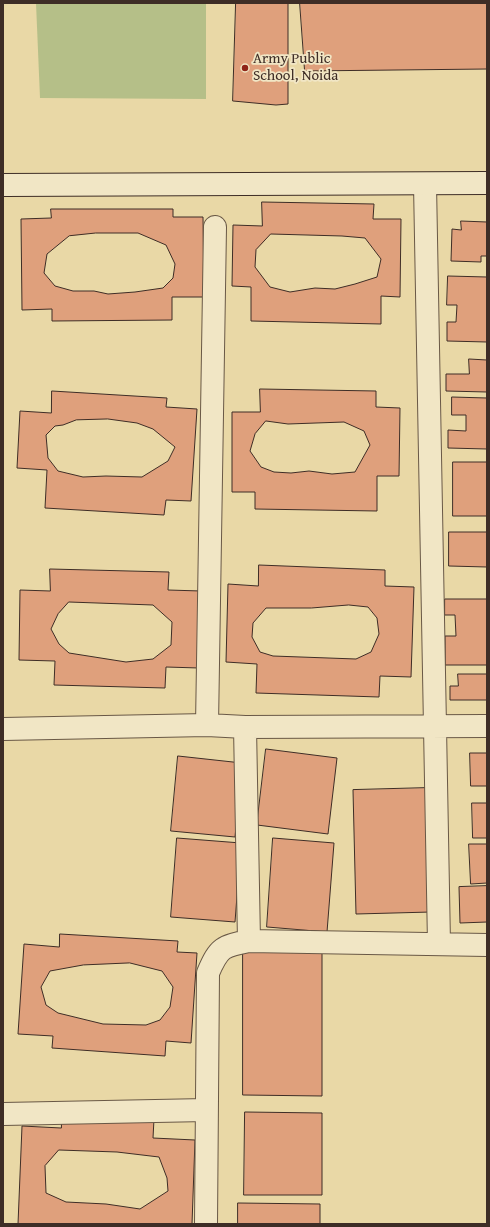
<!DOCTYPE html>
<style>
body{margin:0}
#map{position:relative;width:490px;height:1227px;overflow:hidden;background:#e9d8a6;font-family:"Gentium Book Plus",serif}
canvas{display:block}
.frame{position:absolute;inset:0;border:4px solid #3e2d26;pointer-events:none}
</style>
<div id="map">
<canvas width="490" height="1227"></canvas>
<div class="frame"></div>
</div>
<script>
const ctx = document.querySelector('canvas').getContext('2d');
ctx.lineJoin = 'round';
function paint(path, color) {
  ctx.fillStyle = color;
  ctx.fill(path, 'evenodd');
}
function strokePath(path, color, width, dash) {
  ctx.strokeStyle = color;
  ctx.lineWidth = width;
  ctx.lineCap = dash ? 'butt' : 'round';
  ctx.setLineDash(dash || []);
  ctx.stroke(path);
}
function label(font, color, halo, rows, align = 'center') {
  ctx.font = font + ' "Gentium Book Plus",serif';
  ctx.lineWidth = 3.5;
  ctx.setLineDash([]);
  ctx.textBaseline = 'middle';
  ctx.strokeStyle = halo;
  ctx.fillStyle = color;
  for (const [text, x, y, turn = 0] of rows) {
    ctx.save();
    ctx.translate(x, y);
    ctx.rotate((+turn || 0) * Math.PI / 180);
    ctx.textAlign = isNaN(turn) ? turn : align;
    if (halo) ctx.strokeText(text, 0, 0);
    ctx.fillText(text, 0, 0);
    ctx.restore();
  }
}
paint(new Path2D(`
 M 36,3 L 206,3 L 206,99 L 40,98 Z`), '#b5bf88');
const building = new Path2D(`
 M 236,3 L 288,3 L 288,104 L 276,105 L 233,101 Z
 M 300,3 L 487,3 L 487,69 L 305,71 Z
 M 262,202 L 374,204 L 373,219 L 401,219 L 400,297 L 381,296 L 381,324 L 251,321 L 251,287 L 232,286 L 233,225 L 262,226 ZM 271,234 L 342,236 L 365,238 L 381,259 L 377,277 L 355,284 L 335,289 L 315,288 L 290,292 L 270,287 L 255,267 L 256,250 Z
 M 51,209 L 173,209 L 173,217 L 203,217 L 204,297 L 172,297 L 172,320 L 52,321 L 52,309 L 22,310 L 21,219 L 51,218 ZM 96,233 L 138,233 L 166,245 L 175,264 L 173,278 L 163,288 L 135,292 L 108,294 L 94,291 L 73,291 L 55,286 L 44,273 L 47,254 L 69,236 Z
 M 461,221 L 487,222 L 487,256 L 481,256 L 481,262 L 451,261 L 452,229 L 461,230 Z
 M 448,276 L 487,277 L 487,342 L 447,341 L 447,322 L 456,322 L 457,305 L 447,305 Z
 M 469,359 L 487,360 L 487,392 L 446,391 L 446,374 L 469,374 Z
 M 260,389 L 376,391 L 376,407 L 400,408 L 399,476 L 377,476 L 377,511 L 255,509 L 255,492 L 232,492 L 232,412 L 260,412 ZM 266,421 L 288,424 L 344,422 L 364,431 L 370,445 L 355,472 L 332,474 L 309,471 L 291,473 L 274,472 L 261,467 L 250,451 L 255,434 Z
 M 52,391 L 167,398 L 166,407 L 197,409 L 191,501 L 166,500 L 164,515 L 45,508 L 47,470 L 17,468 L 20,411 L 51,413 ZM 108,419 L 137,423 L 153,429 L 175,447 L 168,461 L 142,477 L 106,476 L 83,477 L 58,471 L 48,458 L 46,435 L 55,426 L 63,425 L 76,420 Z
 M 452,397 L 487,398 L 487,449 L 448,448 L 448,430 L 466,431 L 466,415 L 452,415 Z
 M 453,462 L 487,462 L 487,516 L 453,516 Z
 M 449,532 L 487,532 L 487,567 L 449,566 Z
 M 259,565 L 385,570 L 385,586 L 414,587 L 411,677 L 380,676 L 379,697 L 256,693 L 257,664 L 226,662 L 228,584 L 258,586 ZM 349,605 L 368,607 L 377,618 L 379,634 L 371,652 L 356,659 L 273,656 L 260,652 L 252,637 L 253,623 L 266,608 L 311,608 Z
 M 50,569 L 169,572 L 168,590 L 201,591 L 199,668 L 166,667 L 165,688 L 54,685 L 55,661 L 19,660 L 20,590 L 50,591 ZM 69,602 L 153,605 L 172,622 L 171,645 L 153,659 L 126,662 L 69,653 L 59,644 L 51,629 L 58,614 Z
 M 445,599 L 487,599 L 487,665 L 445,665 L 445,636 L 456,636 L 455,615 L 445,615 Z
 M 458,674 L 487,674 L 487,700 L 450,700 L 450,686 L 458,686 Z
 M 266,749 L 337,758 L 328,834 L 257,825 Z
 M 470,753 L 487,753 L 487,786 L 471,786 Z
 M 178,756 L 242,763 L 235,837 L 171,831 Z
 M 427,788 L 431,912 L 356,914 L 353,790 Z
 M 472,803 L 487,803 L 487,838 L 473,838 Z
 M 177,838 L 241,843 L 235,922 L 171,917 Z
 M 273,838 L 334,843 L 327,932 L 267,927 Z
 M 469,844 L 487,844 L 487,883 L 471,884 Z
 M 487,886 L 487,922 L 460,923 L 459,887 Z
 M 60,934 L 178,941 L 177,952 L 197,953 L 191,1043 L 166,1041 L 165,1056 L 52,1048 L 53,1036 L 18,1034 L 24,944 L 59,947 ZM 130,963 L 162,971 L 173,987 L 170,1007 L 160,1020 L 146,1025 L 103,1024 L 58,1013 L 46,1005 L 41,987 L 50,971 L 83,965 Z
 M 243,945 L 322,946 L 322,1096 L 243,1095 Z
 M 245,1112 L 322,1113 L 322,1195 L 244,1195 Z
 M 62,1115 L 154,1119 L 153,1138 L 195,1140 L 192,1224 L 18,1224 L 22,1126 L 61,1128 ZM 59,1150 L 117,1152 L 159,1157 L 167,1178 L 168,1191 L 140,1209 L 106,1204 L 66,1202 L 46,1193 L 45,1166 Z
 M 238,1203 L 320,1204 L 320,1224 L 238,1224 Z`);
paint(building, '#dfa07c');
strokePath(building, '#3e2d26', 1);
const street = new Path2D(`
 M 425,184 L 439,944
 M 207,725 L 215,227
 M 245,727 L 249,941
 M 3,729 L 207,725 L 245,727 L 487,726
 M 3,1114 L 206,1110
 M 206,1224 L 208,973 C 219,947 223,946 249,941 L 487,945`);
const secondary = new Path2D(`
 M 3,185 L 487,183`);
strokePath(street, '#695846', 24);
strokePath(secondary, '#3e2d26', 24);
strokePath(street, '#f1e6c5', 22);
strokePath(secondary, '#f1e6c5', 22);
for (const [x, y, r, color] of [
 [245,68,4,"#8f2418"]
]) {
  const dot = new Path2D();
  dot.arc(x, y, r, 0, 2 * Math.PI);
  ctx.fillStyle = color;
  ctx.fill(dot);
  strokePath(dot, '#f1e6c5', 1.5);
}
label('15px', '#3e2d26', '#f1e6c5', [
 ["Army Public",253,59],
 ["School, Noida",253,76]
], 'left');
</script>
